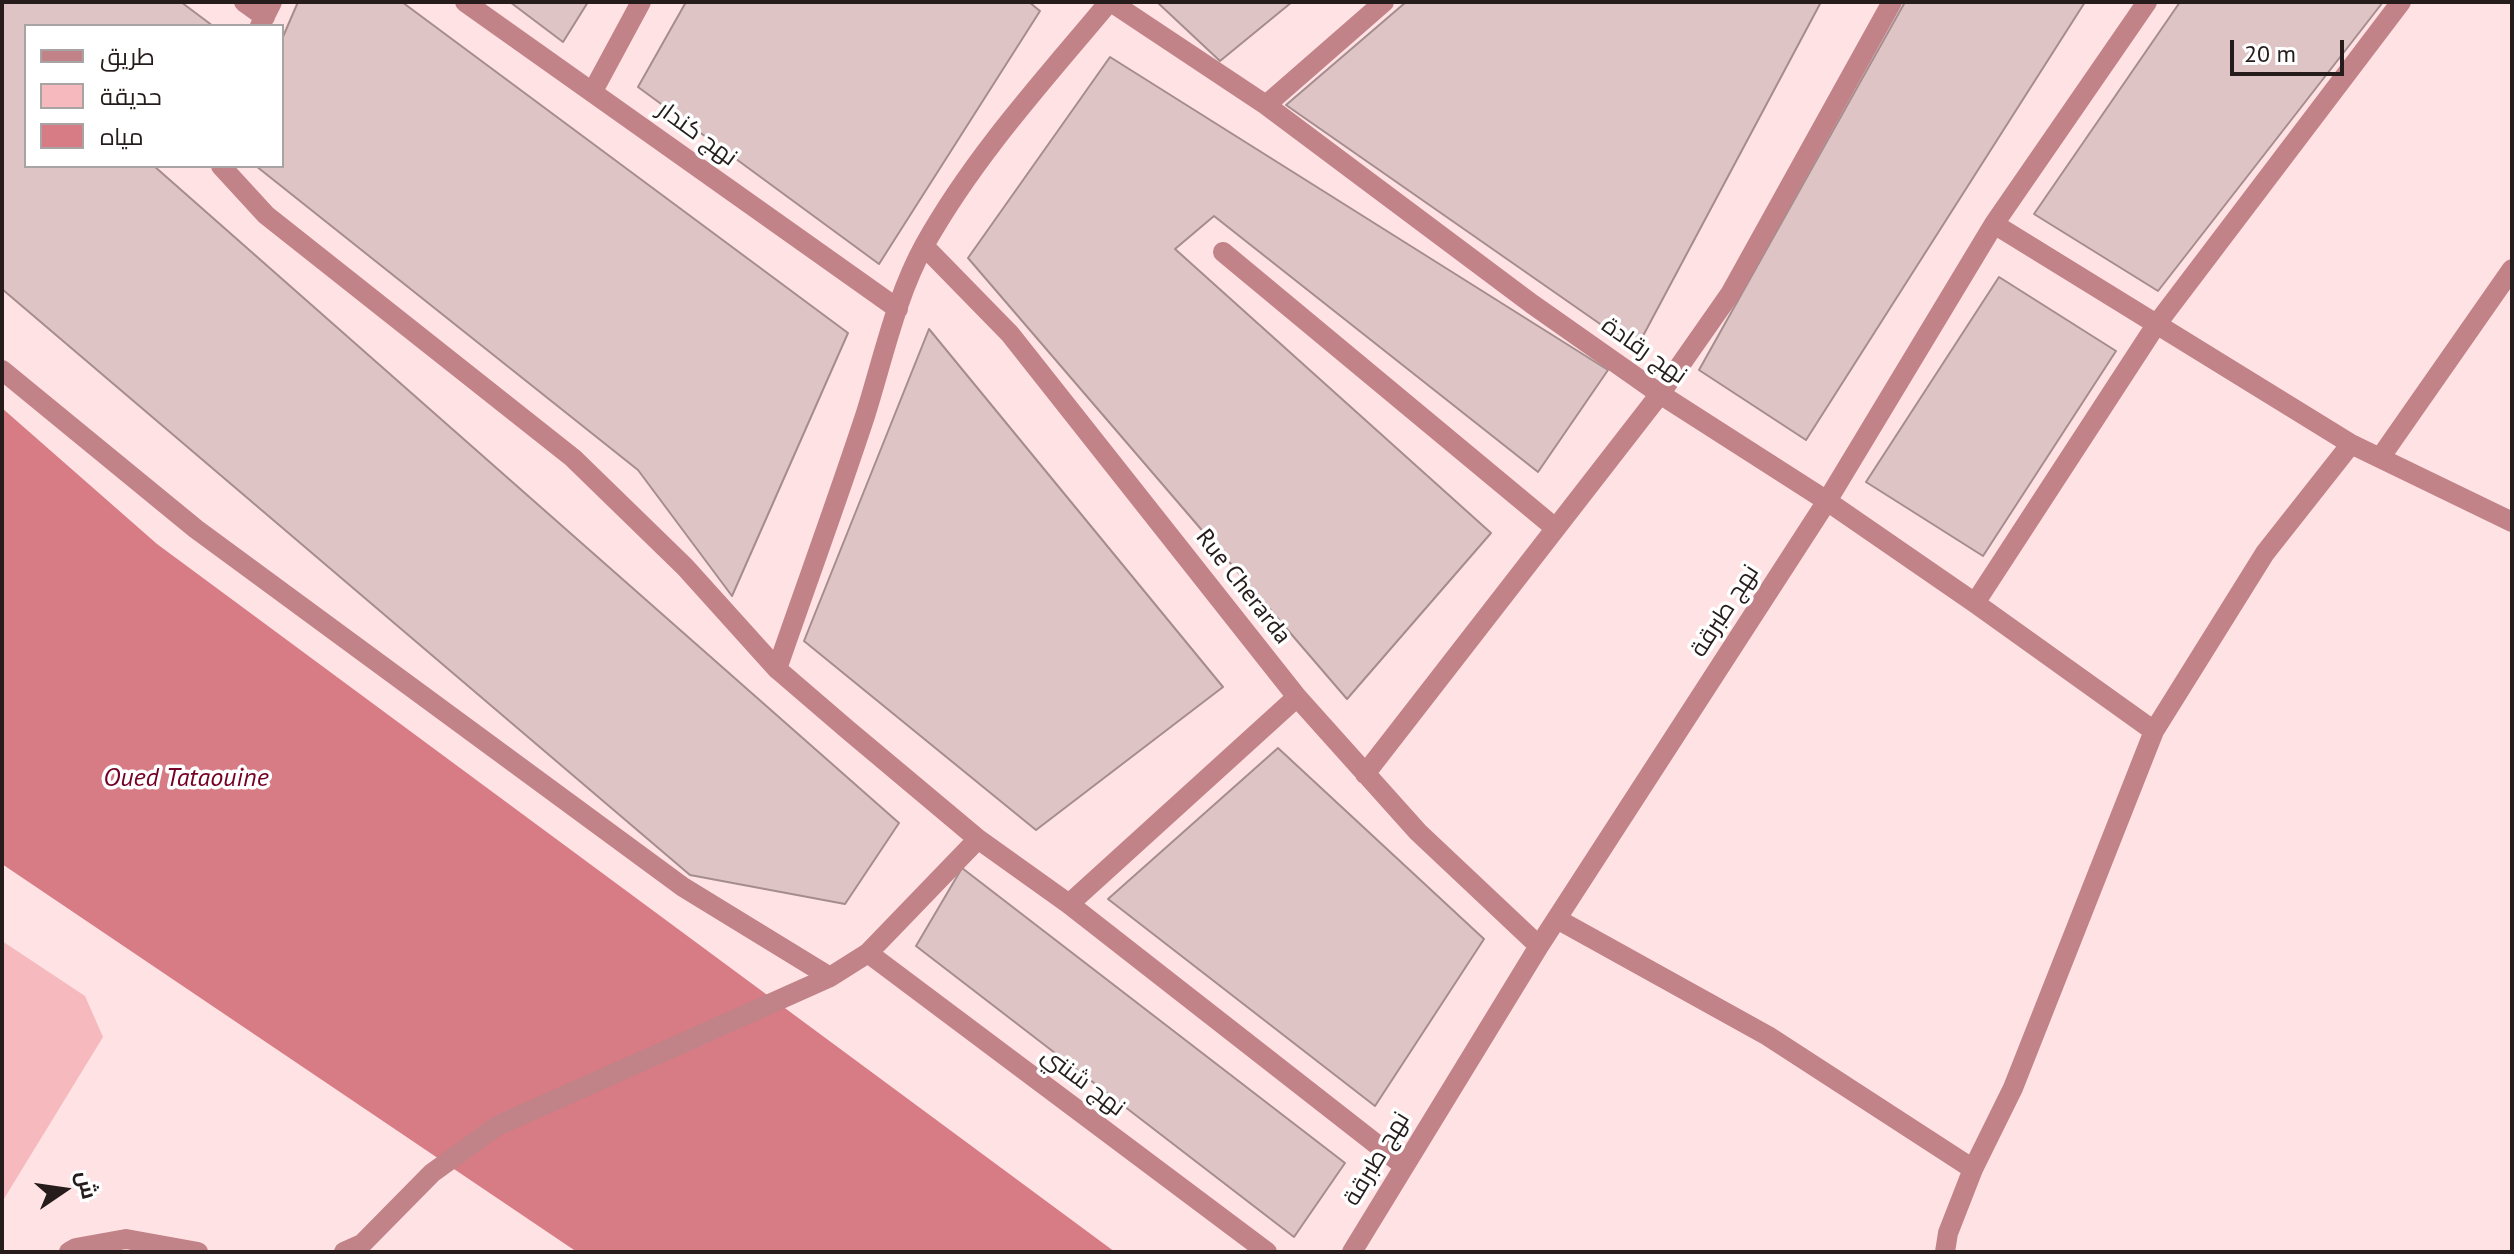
<!DOCTYPE html>
<meta charset="utf-8">
<style>
body{margin:0}
#map{position:relative;width:2514px;height:1254px;overflow:hidden;background:#fee2e4;font-family:"PT Sans",Cairo,sans-serif}
canvas{display:block}
.frame{position:absolute;inset:0;border:4px solid #261c1c;pointer-events:none}
.legend{position:absolute;left:24px;top:24px;width:260px;height:144px;box-sizing:border-box;background:#fff;border:2px solid #a8a4a4;margin:0;padding:10px 14px;list-style:none;font-size:24px;color:#261c1c}
.legend li{display:flex;align-items:center;gap:16px;height:40px}
.legend b{width:40px;border:2px solid #a8a4a4}
.north{position:absolute;left:24px;top:1150px;width:80px;height:80px;-webkit-text-stroke:6px #fff;paint-order:stroke;rotate:77deg;font-size:22px;font-weight:700;line-height:32px;text-align:center;color:#261c1c}
.north::after{content:'';display:block;margin:auto;width:28px;height:36px;background:#261c1c;clip-path:polygon(50% 0,100% 100%,50% 72%,0 100%)}
.scale{position:absolute;left:2230px;top:40px;width:114px;height:36px;box-sizing:border-box;border:4px solid #261c1c;border-top:0;padding-left:10px;font-size:24px;line-height:28px;white-space:nowrap;color:#261c1c;-webkit-text-stroke:6px #fff;paint-order:stroke}
</style>
<div id="map">
<canvas width="2514" height="1254"></canvas>
<div class="frame"></div>
<ul class="legend">
<li><b style="height:10px;background:#c18288"></b>طريق</li>
<li><b style="height:22px;background:#f6b9bd"></b>حديقة</li>
<li><b style="height:22px;background:#d77c85"></b>مياه</li>
</ul>
<div class="north">ش</div>
<div class="scale">20 m</div>
</div>
<script>
const ctx = document.querySelector('canvas').getContext('2d');
ctx.lineJoin = 'round';
function paint(path, color) {
  ctx.fillStyle = color;
  ctx.fill(path, 'evenodd');
}
function strokePath(path, color, width, dash) {
  ctx.strokeStyle = color;
  ctx.lineWidth = width;
  ctx.lineCap = dash ? 'butt' : 'round';
  ctx.setLineDash(dash || []);
  ctx.stroke(path);
}
function label(font, color, halo, rows, align = 'center') {
  ctx.font = font + ' "PT Sans",Cairo,sans-serif';
  ctx.lineWidth = 7;
  ctx.setLineDash([]);
  ctx.textBaseline = 'middle';
  ctx.strokeStyle = halo;
  ctx.fillStyle = color;
  for (const [text, x, y, turn = 0] of rows) {
    ctx.save();
    ctx.translate(x, y);
    ctx.rotate((+turn || 0) * Math.PI / 180);
    ctx.textAlign = isNaN(turn) ? turn : align;
    if (halo) ctx.strokeText(text, 0, 0);
    ctx.fillText(text, 0, 0);
    ctx.restore();
  }
}
paint(new Path2D(`
 M 2,941 L 85,996 L 103,1037 L 2,1202 Z`), '#f6b9bd');
paint(new Path2D(`
 M 2,408 L 157,544 L 1115,1252 L 577,1252 L 2,864 Z`), '#d77c85');
const building = new Path2D(`
 M 2,2 L 181,2 L 213,26 L 26,26 L 26,166 L 154,166 L 899,823 L 845,904 L 690,875 L 2,289 Z
 M 298,2 L 402,2 L 848,333 L 732,596 L 638,470 L 256,166 L 282,166 L 282,39 Z
 M 510,2 L 588,2 L 563,42 Z
 M 686,2 L 1029,2 L 1040,11 L 879,264 L 638,87 Z
 M 1157,2 L 1292,2 L 1220,61 Z
 M 1406,2 L 1821,2 L 1636,349 L 1286,105 Z
 M 1905,2 L 2085,2 L 1806,440 L 1699,370 Z
 M 2180,2 L 2383,2 L 2158,291 L 2034,214 Z
 M 1110,57 L 1608,370 L 1538,472 L 1214,216 L 1175,249 L 1491,533 L 1347,699 L 968,258 Z
 M 1999,277 L 2116,351 L 1983,556 L 1866,482 Z
 M 929,329 L 1223,687 L 1036,830 L 804,641 Z
 M 1278,748 L 1484,939 L 1375,1106 L 1108,899 Z
 M 962,868 L 1345,1163 L 1294,1237 L 916,946 Z`);
paint(building, '#dfc4c6');
strokePath(building, '#a58c8d', 2);
strokePath(new Path2D(`
 M 244,2 L 265,17
 M 465,2 L 898,309
 M 1111,2 L 1266,105 L 1532,304 L 1660,394 L 1827,501 L 1975,603 L 2154,731
 M 260,26 L 272,2
 M 593,91 L 641,2
 M 1266,105 L 1384,2
 M 221,166 L 266,215 L 573,458 L 685,567 L 777,669 L 848,730 L 978,839 L 1069,904 L 1403,1165
 M 1994,224 L 2351,444 L 2512,522
 M 924,246 L 1010,334 L 1297,697 L 1418,832 L 1539,946
 M 1223,252 L 1554,527
 M 2,370 L 196,529 L 683,887 L 830,977
 M 2380,458 L 2512,269
 M 1975,603 L 2156,325 L 2401,2
 M 777,669 C 806,585 837,501 865,416 C 883,359 896,296 925,244 C 975,155 1044,80 1109,2
 M 1365,774 L 1660,394 L 1730,294 L 1892,2
 M 1069,904 L 1297,697
 M 1557,919 L 1768,1036 L 1973,1169
 M 868,953 L 1267,1252
 M 69,1252 L 76,1248 L 126,1239 L 198,1252
 M 344,1252 L 362,1244 L 432,1173 L 497,1126 L 830,977 L 868,953 L 978,839
 M 1352,1252 L 1539,946 L 1827,501 L 1994,224 L 2147,2
 M 1945,1252 L 1948,1233 L 1973,1169 L 2013,1088 L 2154,731 L 2265,553 L 2351,444`), '#c18288', 20);
label('24px', '#261c1c', '#fff', [
 ["نهج كندار",697,134,36],
 ["نهج رقادة",1644,351,35],
 ["Rue Cherarda",1243,587,52],
 ["نهج طبرقة",1725,611,-57],
 ["نهج شنني",1083,1082,37],
 ["نهج طبرقة",1377,1159,-59]
]);
label('italic 26px', '#750025', '#fff', [
 ["Oued Tataouine",186,779]
]);
</script>
